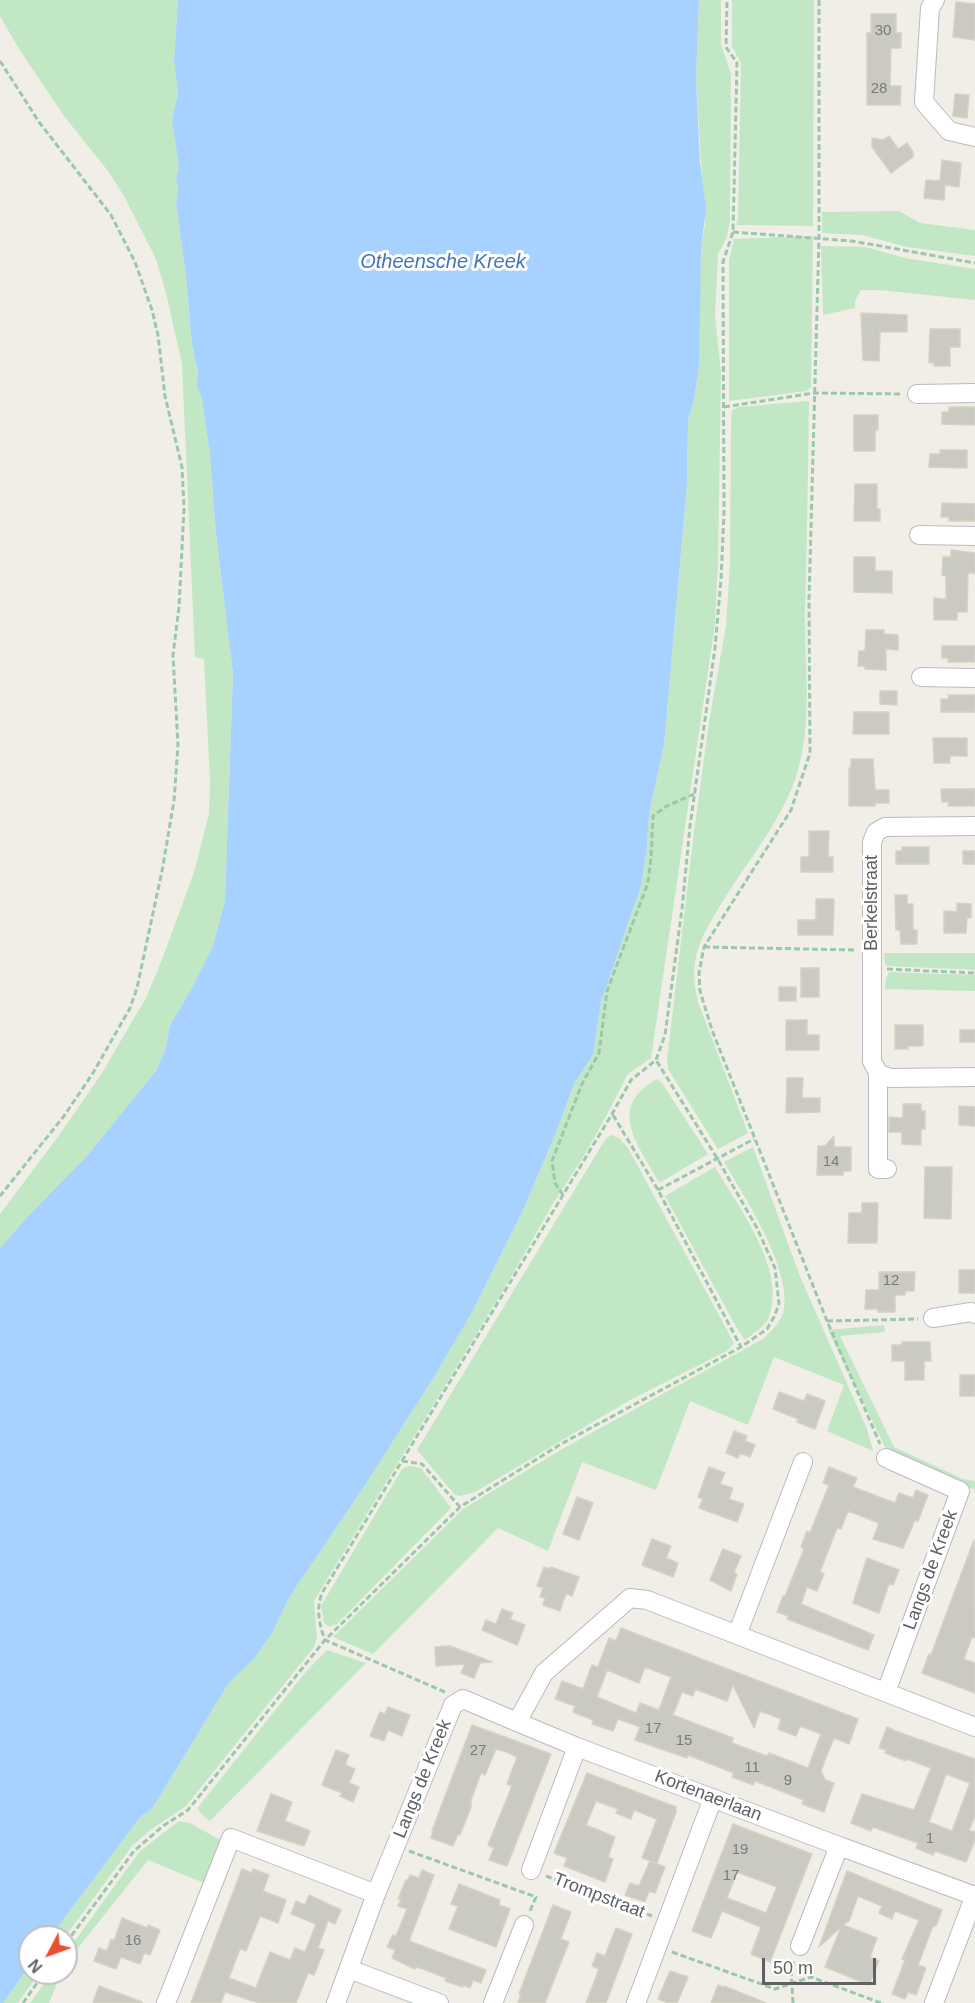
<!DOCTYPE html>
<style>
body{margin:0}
#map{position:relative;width:975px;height:2003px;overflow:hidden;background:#f0eee6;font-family:Helvetica,sans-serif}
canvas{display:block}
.north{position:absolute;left:18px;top:1925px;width:60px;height:60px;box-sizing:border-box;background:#fff;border:2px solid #bec0c2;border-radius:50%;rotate:229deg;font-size:16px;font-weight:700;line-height:24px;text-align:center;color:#5d6166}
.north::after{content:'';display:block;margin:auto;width:21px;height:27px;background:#eb4e31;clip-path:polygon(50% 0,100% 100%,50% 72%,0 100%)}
.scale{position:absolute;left:762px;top:1958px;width:114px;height:27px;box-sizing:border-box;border:3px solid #5d6166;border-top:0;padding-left:8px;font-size:18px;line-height:21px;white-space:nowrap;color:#5d6166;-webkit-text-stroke:4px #fff;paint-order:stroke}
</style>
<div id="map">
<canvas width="975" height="2003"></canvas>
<div class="north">N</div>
<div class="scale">50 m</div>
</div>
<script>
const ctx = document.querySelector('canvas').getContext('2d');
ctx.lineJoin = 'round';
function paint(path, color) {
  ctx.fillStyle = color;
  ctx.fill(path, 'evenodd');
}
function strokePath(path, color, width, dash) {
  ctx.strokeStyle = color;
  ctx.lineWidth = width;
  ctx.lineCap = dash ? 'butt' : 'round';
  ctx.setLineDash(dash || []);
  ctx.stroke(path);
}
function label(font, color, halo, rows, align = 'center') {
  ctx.font = font + ' Helvetica,sans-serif';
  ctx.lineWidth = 6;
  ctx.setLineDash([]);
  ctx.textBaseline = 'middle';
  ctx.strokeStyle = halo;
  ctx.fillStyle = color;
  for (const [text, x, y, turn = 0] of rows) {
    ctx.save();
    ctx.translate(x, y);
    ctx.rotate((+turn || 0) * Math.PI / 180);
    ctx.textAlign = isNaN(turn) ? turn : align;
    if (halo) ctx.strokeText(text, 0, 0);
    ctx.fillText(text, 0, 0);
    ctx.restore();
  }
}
paint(new Path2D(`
 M 0,0 L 178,0 L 174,61 L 178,92 L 172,121 L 179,167 L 176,178 L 178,189 L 176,202 L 186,276 L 192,345 L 198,371 L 197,387 L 202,399 L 210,455 L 216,534 L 233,674 L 225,900 L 213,946 L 193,986 L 170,1025 L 166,1048 L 156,1071 L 86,1157 L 32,1212 L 0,1248 L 0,1214 L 60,1134 L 102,1073 L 130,1025 L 146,998 L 163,957 L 194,872 L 209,814 L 210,782 L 204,659 L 195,657 L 182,364 L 166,293 L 156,259 L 124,196 L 108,171 L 64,116 L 19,49 L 0,16 Z
 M 699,0 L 721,0 L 721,44 L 731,74 L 730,220 L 727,237 L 718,254 L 715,316 L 721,374 L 718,559 L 715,624 L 651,1058 L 628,1074 L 602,1124 L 582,1159 L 554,1202 L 508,1282 L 314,1601 L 317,1638 L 314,1647 L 186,1806 L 149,1831 L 132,1846 L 65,1937 L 50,1937 L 141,1816 L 152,1809 L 228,1684 L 254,1659 L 272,1633 L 290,1596 L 367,1482 L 434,1377 L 471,1314 L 524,1208 L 557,1130 L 574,1084 L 593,1055 L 601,1002 L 641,886 L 647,848 L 649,814 L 664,745 L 687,484 L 688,420 L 694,400 L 699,365 L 699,309 L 701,250 L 705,225 L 696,79 Z
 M 732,0 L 814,0 L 813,226 L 736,225 L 738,218 L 741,63 L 732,47 Z
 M 899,211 L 920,223 L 975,230 L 975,256 L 907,247 L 862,235 L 822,233 L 822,212 Z
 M 813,236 L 811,387 L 807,391 L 729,401 L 729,260 L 734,239 Z
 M 821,246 L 866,247 L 905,258 L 975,269 L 975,300 L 880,290 L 861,290 L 855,301 L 855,308 L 823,315 Z
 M 809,401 C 808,471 807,541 805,611 C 804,663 813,718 798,770 C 786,814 751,857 726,896 C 714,916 699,938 695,961 C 693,975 695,988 698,1002 L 748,1133 L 718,1149 L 668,1069 L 667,1059 L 694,832 L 709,722 L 726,626 L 730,563 L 731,422 L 732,410 L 739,407 Z
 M 884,953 L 975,953 L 975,970 L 887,966 L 885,964 Z
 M 889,972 L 975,975 L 975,991 L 885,989 L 886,979 Z
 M 657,1079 L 662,1083 L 708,1154 L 661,1182 L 659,1182 C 638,1145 606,1107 657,1079 Z
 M 612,1135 L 619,1138 L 628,1148 L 734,1343 L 727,1351 L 630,1400 L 475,1492 L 460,1496 L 455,1495 L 417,1450 L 606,1138 Z
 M 753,1147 L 799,1274 L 867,1429 L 873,1451 L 827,1431 L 844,1385 L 774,1357 L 748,1425 L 690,1401 L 656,1490 L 582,1462 L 548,1551 L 498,1528 L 373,1654 L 333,1637 L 463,1509 L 564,1448 L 763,1339 C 771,1331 779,1324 783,1313 C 795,1274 744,1196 724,1162 Z
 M 715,1167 C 738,1206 787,1270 769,1317 C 766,1326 752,1334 745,1340 L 735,1325 L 665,1196 Z
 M 884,1325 L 885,1332 L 840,1336 L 894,1447 L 963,1479 L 975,1481 L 975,1489 L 962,1487 L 889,1455 L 828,1330 Z
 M 409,1466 L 421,1468 L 451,1508 L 337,1624 L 329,1627 L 324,1623 L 321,1606 L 402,1469 Z
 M 327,1650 L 366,1663 L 210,1821 L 203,1816 L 198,1809 L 199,1806 L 304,1674 Z
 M 179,1821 L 190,1823 L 220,1840 L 204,1883 L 148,1860 L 66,1963 L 66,1953 L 140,1851 Z
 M 30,1965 L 30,1973 L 39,1973 L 18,2003 L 3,2003 Z
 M 52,1973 L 61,1973 L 49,2003 L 30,2003 Z`), '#c2e7c5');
paint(new Path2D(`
 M 178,0 L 699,0 L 696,79 L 700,162 L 706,208 L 701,250 L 699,365 L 694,400 L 688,420 L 687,484 L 664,745 L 649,814 L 647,848 L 641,886 L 601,1002 L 593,1055 L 574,1084 L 557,1130 L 524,1208 L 471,1314 L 434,1377 L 367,1482 L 290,1596 L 272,1633 L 254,1659 L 228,1684 L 152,1809 L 141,1816 L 50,1937 L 30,1937 L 30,1965 L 3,2003 L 0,2003 L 0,1248 L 32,1212 L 86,1157 L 156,1071 L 166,1048 L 170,1025 L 193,986 L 213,946 L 225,900 L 233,674 L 216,534 L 210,455 L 202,399 L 197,387 L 198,371 L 192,345 L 186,276 L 176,202 L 178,189 L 176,178 L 179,167 L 172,121 L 178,92 L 174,61 Z`), '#a7d1ff');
const building = new Path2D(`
 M 956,2 L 975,4 L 975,40 L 953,37 Z
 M 871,14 L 896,14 L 896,33 L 901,33 L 901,48 L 891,48 L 890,86 L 901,86 L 900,105 L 867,105 L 867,33 L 871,33 Z
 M 955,94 L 969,95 L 967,118 L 953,116 Z
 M 889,136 L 898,149 L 907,143 L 913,152 L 913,157 L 891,173 L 872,147 L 872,138 L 883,140 Z
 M 942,160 L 961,163 L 959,187 L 945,185 L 944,200 L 924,198 L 926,180 L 940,181 Z
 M 861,313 L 907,315 L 907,332 L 880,332 L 879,361 L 863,360 Z
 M 930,329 L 960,329 L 960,347 L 950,347 L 950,366 L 934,366 L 934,363 L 929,363 Z
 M 949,407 L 975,407 L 975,425 L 942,424 L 942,412 L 949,412 Z
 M 854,415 L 878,415 L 878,430 L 875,430 L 875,451 L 854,451 Z
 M 940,450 L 967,450 L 967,468 L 929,467 L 930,454 L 940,454 Z
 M 855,484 L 877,484 L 877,509 L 880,509 L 880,521 L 854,521 Z
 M 942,503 L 975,504 L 975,521 L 949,521 L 949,517 L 941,517 Z
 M 951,550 L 975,553 L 975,573 L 968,573 L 967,612 L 957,612 L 957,620 L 934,620 L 934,598 L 946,599 L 946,576 L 942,575 L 943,557 L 951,557 Z
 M 854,557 L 875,557 L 875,571 L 892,571 L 892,593 L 854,592 Z
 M 866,630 L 884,630 L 884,634 L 898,635 L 898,650 L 886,649 L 886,670 L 865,669 L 865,666 L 858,666 L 859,651 L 865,651 Z
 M 942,646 L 975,646 L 975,662 L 948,662 L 948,658 L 942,658 Z
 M 880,691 L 897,691 L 897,705 L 880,704 Z
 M 948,695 L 975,695 L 975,712 L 941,712 L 941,699 L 949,699 Z
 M 854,712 L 889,712 L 889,734 L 853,734 Z
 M 933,738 L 967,738 L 967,756 L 950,756 L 950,763 L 934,763 Z
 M 851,759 L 873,759 L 875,790 L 889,790 L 889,803 L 875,803 L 875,806 L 849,806 L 849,768 L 851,768 Z
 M 941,789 L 975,789 L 975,806 L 948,806 L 949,802 L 942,802 Z
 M 809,831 L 829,831 L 828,857 L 833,857 L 833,872 L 801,872 L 801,857 L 809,857 Z
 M 902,847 L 929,847 L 929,864 L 896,864 L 896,851 L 902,851 Z
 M 963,851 L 975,851 L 975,864 L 963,864 Z
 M 895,895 L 907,895 L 907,904 L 913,904 L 913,930 L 917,930 L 917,944 L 901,944 L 900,930 L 896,930 Z
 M 816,899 L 834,899 L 833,935 L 798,935 L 798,920 L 816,920 Z
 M 957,903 L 971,904 L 971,918 L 967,918 L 966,933 L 944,933 L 944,911 L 957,912 Z
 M 801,968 L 819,968 L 819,997 L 801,997 Z
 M 779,987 L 796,987 L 796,1001 L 779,1001 Z
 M 786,1020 L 807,1020 L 807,1035 L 819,1035 L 819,1050 L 786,1050 Z
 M 895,1025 L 923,1025 L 923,1046 L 908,1046 L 908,1049 L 895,1049 Z
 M 960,1030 L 975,1030 L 975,1042 L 960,1042 Z
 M 787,1078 L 803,1078 L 802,1098 L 820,1098 L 820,1112 L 786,1113 Z
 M 903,1104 L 921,1104 L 921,1111 L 925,1111 L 925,1129 L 921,1129 L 921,1145 L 902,1144 L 902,1132 L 889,1132 L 889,1117 L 903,1118 Z
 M 959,1106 L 975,1107 L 975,1126 L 959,1125 Z
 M 834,1136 L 834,1147 L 851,1147 L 851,1171 L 843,1171 L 843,1175 L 817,1175 L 818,1146 L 825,1146 Z
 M 925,1167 L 952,1167 L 951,1219 L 924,1218 Z
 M 862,1203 L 878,1203 L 877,1243 L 848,1243 L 849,1213 L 862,1213 Z
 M 959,1270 L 975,1270 L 975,1293 L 959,1293 Z
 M 879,1272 L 915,1272 L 914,1291 L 905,1291 L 905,1295 L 895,1295 L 895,1312 L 878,1312 L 878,1309 L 865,1309 L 866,1290 L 879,1290 Z
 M 902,1342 L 930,1342 L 931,1361 L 924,1361 L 924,1380 L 905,1380 L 905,1361 L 892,1361 L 892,1345 L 902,1345 Z
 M 960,1375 L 975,1375 L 975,1396 L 960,1396 Z
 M 779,1392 L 804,1401 L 807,1394 L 825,1401 L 815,1429 L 797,1422 L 798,1419 L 773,1409 Z
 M 734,1431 L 747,1436 L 745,1441 L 755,1445 L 750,1457 L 740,1453 L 738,1458 L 726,1453 Z
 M 709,1467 L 725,1473 L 720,1484 L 733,1488 L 729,1499 L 744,1504 L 737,1522 L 699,1508 L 703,1499 L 698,1497 Z
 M 829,1467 L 857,1478 L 853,1487 L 895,1503 L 899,1493 L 913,1498 L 916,1490 L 928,1495 L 918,1521 L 915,1520 L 903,1548 L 873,1539 L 879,1523 L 848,1511 L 841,1529 L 837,1528 L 820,1572 L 824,1574 L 817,1591 L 807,1587 L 801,1604 L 874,1635 L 868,1650 L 787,1619 L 788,1616 L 777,1612 L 783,1596 L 785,1596 L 804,1549 L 801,1547 L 807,1531 L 810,1533 L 829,1485 L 823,1483 Z
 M 577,1497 L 593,1503 L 579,1540 L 563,1534 Z
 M 652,1539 L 671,1546 L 666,1558 L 678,1563 L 673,1577 L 642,1565 Z
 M 974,1540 L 975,1638 L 972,1637 L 964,1659 L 975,1663 L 975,1693 L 922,1673 L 929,1654 L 931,1655 Z
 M 723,1549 L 741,1556 L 734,1572 L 737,1574 L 731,1591 L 710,1580 Z
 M 867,1558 L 899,1570 L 893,1585 L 889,1584 L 879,1613 L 853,1603 Z
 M 544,1567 L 550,1569 L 551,1567 L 579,1577 L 572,1596 L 566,1593 L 560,1611 L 543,1605 L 545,1598 L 540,1597 L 543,1588 L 537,1586 Z
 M 502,1609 L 513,1613 L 510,1619 L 525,1625 L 517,1645 L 482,1630 L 486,1620 L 496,1624 Z
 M 621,1628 L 858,1719 L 849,1744 L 834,1738 L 827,1755 L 821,1771 L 825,1780 L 834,1783 L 824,1812 L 802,1804 L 804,1800 L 755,1781 L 753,1785 L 732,1777 L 734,1773 L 688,1755 L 687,1758 L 635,1740 L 640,1727 L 618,1719 L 613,1731 L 592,1724 L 593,1720 L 573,1712 L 575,1706 L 555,1699 L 562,1681 L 583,1689 L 592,1665 L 598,1667 L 609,1638 L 616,1641 ZM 645,1667 L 671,1677 L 659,1710 L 640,1703 L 636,1713 L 597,1697 L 607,1670 L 639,1683 ZM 733,1685 L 754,1728 L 760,1711 L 781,1719 L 778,1729 L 796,1736 L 800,1726 L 821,1734 L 808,1768 L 769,1753 L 767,1756 L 732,1743 L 733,1738 L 673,1715 L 682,1692 L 693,1696 L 695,1689 L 727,1701 Z
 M 450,1646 L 482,1658 L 492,1662 L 480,1663 L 474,1678 L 461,1673 L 465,1664 L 436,1666 L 435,1647 Z
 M 388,1707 L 410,1715 L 402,1736 L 388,1730 L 384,1741 L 370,1736 L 380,1712 L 385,1714 Z
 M 472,1725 L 551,1754 L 507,1866 L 489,1860 L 494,1848 L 488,1845 L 512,1786 L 507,1784 L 517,1757 L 507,1752 L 496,1749 L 485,1775 L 481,1773 L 471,1800 L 471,1807 L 460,1835 L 458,1834 L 453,1846 L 431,1838 L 433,1831 L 432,1831 Z
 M 887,1727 L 898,1732 L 975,1759 L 975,1816 L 969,1830 L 975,1832 L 975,1840 L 966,1862 L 935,1851 L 933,1855 L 916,1848 L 918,1843 L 873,1827 L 871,1831 L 851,1823 L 862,1794 L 914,1810 L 931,1768 L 907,1759 L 906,1761 L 885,1753 L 886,1750 L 879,1748 ZM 946,1774 L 970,1783 L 952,1831 L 929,1822 Z
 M 336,1750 L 349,1755 L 345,1765 L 355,1769 L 349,1783 L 359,1787 L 353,1802 L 340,1796 L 342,1793 L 322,1785 Z
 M 587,1773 L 676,1807 L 676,1812 L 657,1863 L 642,1858 L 657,1819 L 634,1810 L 631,1819 L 616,1813 L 618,1809 L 596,1801 L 586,1825 L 615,1837 L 608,1857 L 613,1859 L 605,1882 L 564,1866 L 567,1858 L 554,1853 Z
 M 271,1794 L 292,1802 L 285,1821 L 310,1831 L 304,1846 L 257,1831 Z
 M 733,1824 L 812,1854 L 770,1962 L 751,1954 L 761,1927 L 722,1911 L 711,1938 L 692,1931 ZM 737,1872 L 777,1887 L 766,1913 L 727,1898 Z
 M 650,1861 L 665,1867 L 655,1893 L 649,1891 L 645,1902 L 625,1895 L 630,1883 L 639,1886 Z
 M 242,1869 L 252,1873 L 253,1869 L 269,1875 L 263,1891 L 286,1900 L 278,1923 L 260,1916 L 246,1951 L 240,1949 L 229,1978 L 256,1988 L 270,1952 L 290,1960 L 295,1948 L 305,1952 L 316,1924 L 291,1914 L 296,1901 L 305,1905 L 309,1895 L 341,1910 L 335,1924 L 328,1921 L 318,1948 L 324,1950 L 314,1975 L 308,1973 L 296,2003 L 259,2003 L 225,1992 L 221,2003 L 191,2003 Z
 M 422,1870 L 434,1875 L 409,1941 L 486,1970 L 481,1983 L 473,1980 L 470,1988 L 463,1985 L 463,1987 L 445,1981 L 446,1978 L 423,1969 L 416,1967 L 415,1969 L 392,1958 L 395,1950 L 387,1947 L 393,1935 L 396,1936 L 407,1909 L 398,1906 L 401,1899 L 398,1899 L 406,1880 L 408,1880 L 410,1875 L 419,1878 Z
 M 847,1871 L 942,1910 L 936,1926 L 933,1926 L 918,1965 L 926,1968 L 916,1995 L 908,1992 L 905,1999 L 892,1994 L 905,1960 L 902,1959 L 919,1920 L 895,1911 L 892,1919 L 879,1913 L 882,1906 L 858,1896 L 849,1921 L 843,1925 L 877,1938 L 870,1957 L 879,1961 L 869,1985 L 825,1967 L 841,1927 L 819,1947 Z
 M 459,1884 L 500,1900 L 499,1905 L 510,1909 L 496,1947 L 449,1929 L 458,1906 L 451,1904 Z
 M 553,1905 L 571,1912 L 561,1939 L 569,1942 L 545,2003 L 518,2003 L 521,1995 L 519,1994 Z
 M 122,1918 L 147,1928 L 148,1925 L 160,1930 L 150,1955 L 144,1953 L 140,1964 L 121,1957 L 116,1969 L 94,1961 L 99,1948 L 107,1951 L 111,1939 L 114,1941 Z
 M 616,1928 L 632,1934 L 606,2003 L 586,2003 L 599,1969 L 592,1966 L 597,1953 L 605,1956 Z
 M 670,1971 L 688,1977 L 677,2003 L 668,2003 L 658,1999 Z
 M 718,1985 L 723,1987 L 724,1986 L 766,2003 L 711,2003 Z
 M 99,1986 L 142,2002 L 142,2003 L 93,2003 Z`);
paint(building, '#cbcac2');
strokePath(building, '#d5d1c4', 1.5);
const street = new Path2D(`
 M 935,0 L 930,8 L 924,102 L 949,131 L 975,137
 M 917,394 L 975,393
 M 919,535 L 975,536
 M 921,677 L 975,678
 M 975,826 L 885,827 L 876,832 L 872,842 L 872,1061 L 878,1073 L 890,1078 L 975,1077
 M 878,1073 L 878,1169 L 887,1169
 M 933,1318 L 971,1312 L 975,1314
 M 886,1458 L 960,1491 L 886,1692
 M 737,1635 L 803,1462
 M 517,1722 L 577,1747 L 839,1846 L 800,1946
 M 839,1846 L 975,1896
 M 531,1870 L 577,1747
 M 349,1969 L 439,2003
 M 166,2003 L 231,1838 L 376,1894
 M 336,2003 L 376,1894 L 453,1705 L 463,1699 L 517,1722 L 544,1673 L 630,1598 L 647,1600 L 975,1727
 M 493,2003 L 524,1925
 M 636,2003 L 713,1798
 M 934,2003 L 975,1895`);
strokePath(street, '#b8bbc0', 20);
strokePath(new Path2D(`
 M 819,0 L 819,238 L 809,599 L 810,753 L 791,810 L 704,947 L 699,973 L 700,991 L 712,1030 L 827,1321 L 880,1444
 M 0,61 L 39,122 L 111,215 L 135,262 L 152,310 L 158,335 L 165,396 L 182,467 L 184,509 L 179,607 L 173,655 L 178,745 L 174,801 L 162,871 L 137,988 L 130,1008 L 93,1073 L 64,1116 L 0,1196
 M 733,232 L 852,241 L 975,263
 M 724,407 L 814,393 L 903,394
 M 704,947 L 855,950
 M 887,969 L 975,973
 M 613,1115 L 658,1190 L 741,1347
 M 658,1190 L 754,1139
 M 563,1195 L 555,1183 L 552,1161 L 582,1084 L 599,1053 L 607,991 L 648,883 L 651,858 L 653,816 L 667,806 L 694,794
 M 827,1321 L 918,1319
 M 402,1461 L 422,1464 L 460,1507
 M 445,1692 L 325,1640 L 460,1507 L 561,1444 L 741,1347 L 767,1329 L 774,1317 L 779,1304 L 775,1268 L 757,1228 L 717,1158 L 656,1060
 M 409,1851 L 536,1897 L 530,1911
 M 546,1876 L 652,1916
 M 66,1943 L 134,1851 L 163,1826 L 188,1810 L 325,1640 C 319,1624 316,1609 322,1593 L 612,1114 L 631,1080 L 656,1060 L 665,1035 L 682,909 L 690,826 L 715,648 L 721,580 L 724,512 L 723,262 L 733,232 L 737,63 L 726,47 L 727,0
 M 672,1952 L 775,1989 L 811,1977 L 881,2003
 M 23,2003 L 44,1973
 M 793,2003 L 791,1968 L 794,1961`), '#9bc8ac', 3, [6, 3]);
strokePath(street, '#fff', 18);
label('15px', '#787b7d', null, [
 ["30",883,31],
 ["28",879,89],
 ["14",831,1162],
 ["12",891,1281],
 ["17",653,1729],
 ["15",684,1741],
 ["27",478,1751],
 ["11",752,1768],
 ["9",788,1781],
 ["1",930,1839],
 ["19",740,1850],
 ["17",731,1876],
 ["16",133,1941]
]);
label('18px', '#5d6166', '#fff', [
 ["Berkelstraat",872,903,-90],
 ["Langs de Kreek",931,1570,-70],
 ["Langs de Kreek",423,1779,-68],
 ["Kortenaerlaan",708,1796,21],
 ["Trompstraat",599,1896,21]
]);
label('italic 20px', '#4475bc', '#fff', [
 ["Otheensche Kreek",443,262]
]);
</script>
